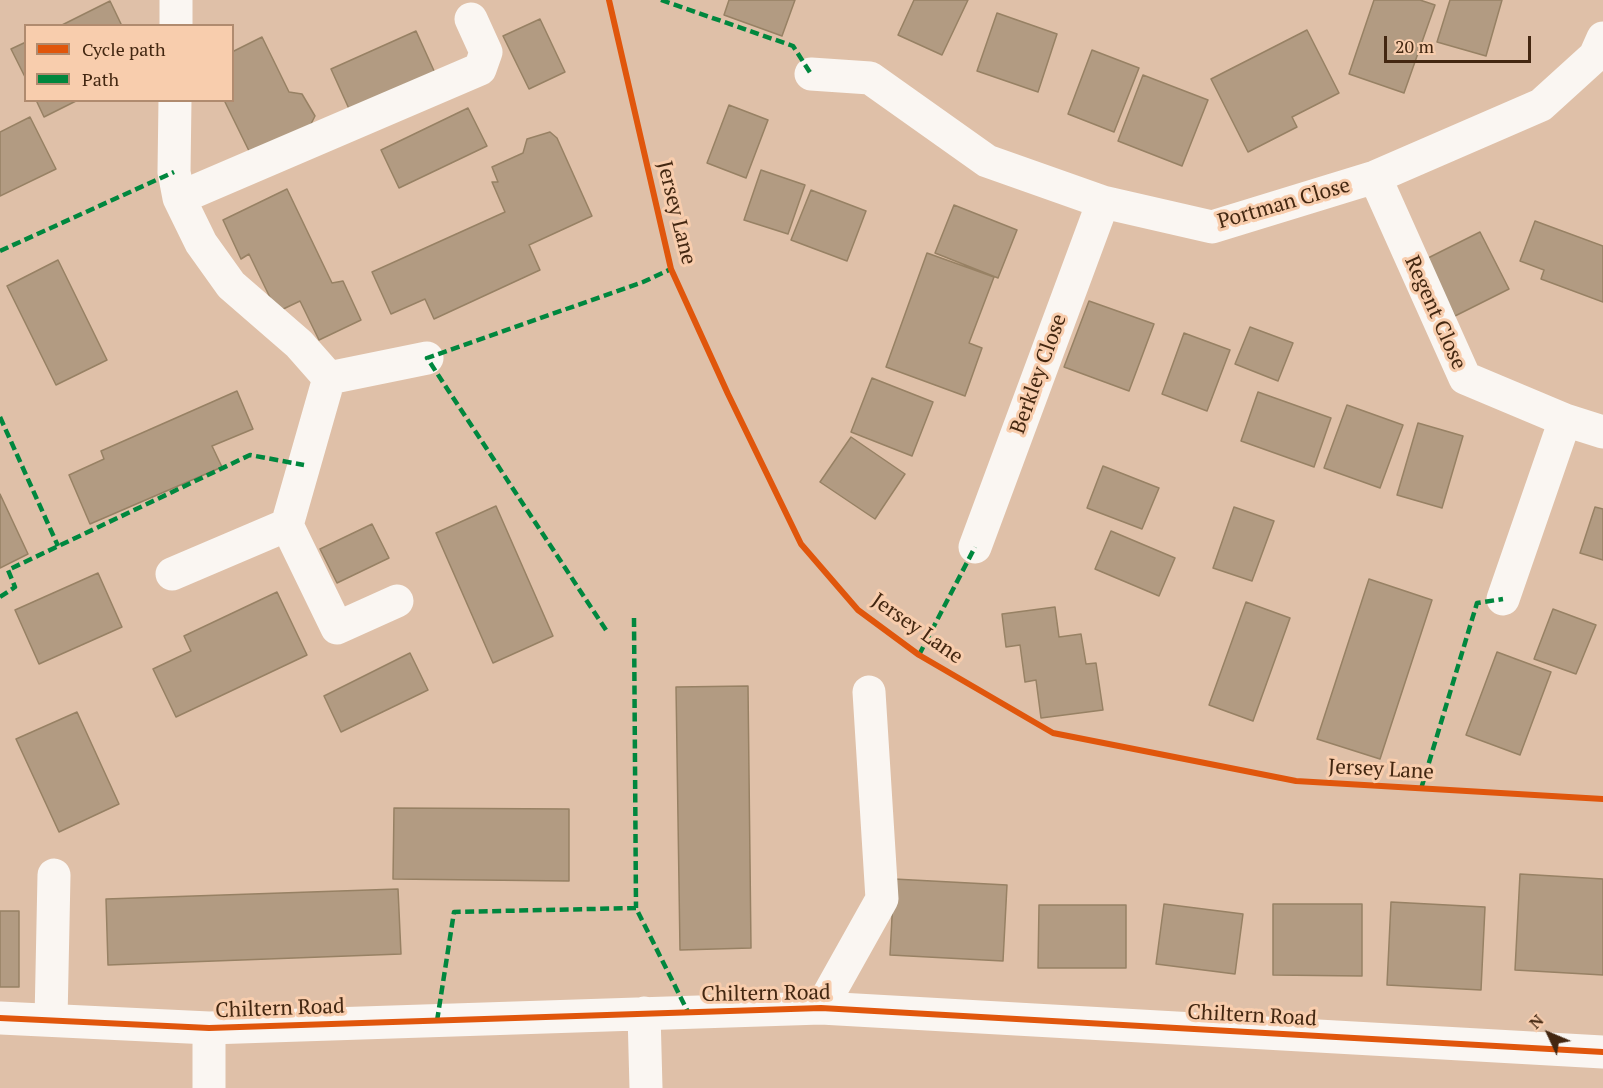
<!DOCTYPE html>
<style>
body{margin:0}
#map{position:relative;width:1603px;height:1088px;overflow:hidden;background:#dfc0a8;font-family:"PT Serif",serif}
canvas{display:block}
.legend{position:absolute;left:24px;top:24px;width:210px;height:78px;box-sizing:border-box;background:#f8cdad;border:2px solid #b08b6f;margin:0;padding:8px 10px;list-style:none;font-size:18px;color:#432711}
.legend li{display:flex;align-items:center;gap:12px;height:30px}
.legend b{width:30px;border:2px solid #b08b6f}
.north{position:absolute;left:1519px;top:1004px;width:60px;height:60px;-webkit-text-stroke:4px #f8cdad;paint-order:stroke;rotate:314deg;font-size:16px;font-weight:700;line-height:24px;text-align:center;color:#432711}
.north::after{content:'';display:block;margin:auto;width:21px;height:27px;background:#432711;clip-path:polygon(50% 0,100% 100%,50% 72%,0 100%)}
.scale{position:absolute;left:1384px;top:36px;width:147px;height:27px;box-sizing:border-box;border:3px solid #432711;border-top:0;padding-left:8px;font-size:18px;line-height:21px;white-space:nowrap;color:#432711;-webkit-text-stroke:4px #f8cdad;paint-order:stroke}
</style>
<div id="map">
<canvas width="1603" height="1088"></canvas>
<ul class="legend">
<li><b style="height:8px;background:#e0560c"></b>Cycle path</li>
<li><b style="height:8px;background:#00873e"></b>Path</li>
</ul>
<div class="north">N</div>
<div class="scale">20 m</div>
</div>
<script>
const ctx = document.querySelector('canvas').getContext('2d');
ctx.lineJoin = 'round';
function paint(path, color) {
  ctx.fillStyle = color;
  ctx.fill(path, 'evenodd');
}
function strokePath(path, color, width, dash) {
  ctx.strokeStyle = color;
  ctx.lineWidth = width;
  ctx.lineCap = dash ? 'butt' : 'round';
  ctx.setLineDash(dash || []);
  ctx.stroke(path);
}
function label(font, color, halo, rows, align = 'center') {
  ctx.font = font + ' "PT Serif",serif';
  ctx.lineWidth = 6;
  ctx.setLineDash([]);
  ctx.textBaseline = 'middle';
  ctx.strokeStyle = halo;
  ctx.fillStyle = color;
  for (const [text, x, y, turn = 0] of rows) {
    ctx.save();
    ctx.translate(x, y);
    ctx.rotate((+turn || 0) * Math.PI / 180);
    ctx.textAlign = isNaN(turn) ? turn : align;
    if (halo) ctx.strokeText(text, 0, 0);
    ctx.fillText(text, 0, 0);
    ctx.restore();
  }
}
const building = new Path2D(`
 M 729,0 L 795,0 L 782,36 L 724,15 Z
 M 914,0 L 968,0 L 942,55 L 898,35 Z
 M 1374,0 L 1420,0 L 1435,5 L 1404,93 L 1349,74 Z
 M 1450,0 L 1502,0 L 1486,56 L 1437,42 Z
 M 110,1 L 122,26 L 60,26 Z
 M 997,13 L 1057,34 L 1038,92 L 977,71 Z
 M 540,19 L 565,72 L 529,89 L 503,36 Z
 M 1307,30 L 1339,93 L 1292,117 L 1297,127 L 1248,152 L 1211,79 Z
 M 416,31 L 435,73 L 350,111 L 331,69 Z
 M 262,37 L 289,92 L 302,94 L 315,116 L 310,126 L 251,155 L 224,100 L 232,100 L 232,52 Z
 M 26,42 L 26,79 L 11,49 Z
 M 1092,50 L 1139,68 L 1114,132 L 1068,114 Z
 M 1143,75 L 1208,100 L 1182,166 L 1118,141 Z
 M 36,100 L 78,100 L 44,117 Z
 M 729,105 L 768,120 L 746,178 L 707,163 Z
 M 468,108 L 487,146 L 399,188 L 381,150 Z
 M 30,117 L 56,169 L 0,196 L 0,132 Z
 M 550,132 L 557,138 L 592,216 L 529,245 L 540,270 L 434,319 L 425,299 L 391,314 L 372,272 L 505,212 L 492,182 L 498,182 L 492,167 L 523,153 L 527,139 Z
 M 761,170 L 805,185 L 788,234 L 744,220 Z
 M 287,189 L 332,283 L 343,281 L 361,320 L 319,340 L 300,301 L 277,312 L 249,254 L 241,259 L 223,220 Z
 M 811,190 L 866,211 L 847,261 L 791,240 Z
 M 954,205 L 1017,230 L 998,278 L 935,253 Z
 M 1535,221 L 1603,246 L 1603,302 L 1541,279 L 1544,270 L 1520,261 Z
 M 1480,232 L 1509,289 L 1455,316 L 1426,259 Z
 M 927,253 L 994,277 L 969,343 L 982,348 L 965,396 L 886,367 Z
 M 58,260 L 107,360 L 56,385 L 7,286 Z
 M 1089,301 L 1154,324 L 1129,391 L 1064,367 Z
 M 1250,327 L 1293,343 L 1278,381 L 1235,364 Z
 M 1184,333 L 1230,350 L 1207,411 L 1162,394 Z
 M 872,378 L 933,402 L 912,456 L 851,432 Z
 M 237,391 L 253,429 L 212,446 L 222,467 L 90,524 L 69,475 L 104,459 L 101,451 Z
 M 1258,392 L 1331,418 L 1314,467 L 1241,441 Z
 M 1347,405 L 1403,425 L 1380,488 L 1324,468 Z
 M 1418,423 L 1463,436 L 1442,508 L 1397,495 Z
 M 851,437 L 905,474 L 875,519 L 820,482 Z
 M 1103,466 L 1159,488 L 1142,529 L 1087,508 Z
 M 0,494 L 28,554 L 0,568 Z
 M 496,506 L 553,636 L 493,663 L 436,533 Z
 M 1234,507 L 1274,521 L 1252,581 L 1213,568 Z
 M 1595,507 L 1603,509 L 1603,560 L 1580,553 Z
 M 372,524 L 389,558 L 337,583 L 320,549 Z
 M 1111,531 L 1175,558 L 1159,596 L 1095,569 Z
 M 98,573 L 122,627 L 39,664 L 15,610 Z
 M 1369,579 L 1432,600 L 1380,759 L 1317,739 Z
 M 277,592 L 307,655 L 176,717 L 153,669 L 191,651 L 184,636 Z
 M 1246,602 L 1290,618 L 1253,721 L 1209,705 Z
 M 1055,607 L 1059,637 L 1081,634 L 1086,664 L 1096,663 L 1103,710 L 1041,718 L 1036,680 L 1025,682 L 1020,645 L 1006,647 L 1002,614 Z
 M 1553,609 L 1596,625 L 1576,674 L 1534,659 Z
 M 1497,652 L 1551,672 L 1520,755 L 1466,735 Z
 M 410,653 L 428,690 L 341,732 L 324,696 Z
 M 748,686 L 751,948 L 680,950 L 676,687 Z
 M 77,712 L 119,804 L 59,832 L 16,739 Z
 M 394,808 L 569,809 L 569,881 L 393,879 Z
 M 1520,874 L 1603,879 L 1603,975 L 1515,970 Z
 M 894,879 L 1007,885 L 1003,961 L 890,955 Z
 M 398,889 L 401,954 L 108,965 L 106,899 Z
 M 1391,902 L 1485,907 L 1481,990 L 1387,985 Z
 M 1164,904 L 1243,914 L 1235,974 L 1156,964 Z
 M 1273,904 L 1362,904 L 1362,976 L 1273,975 Z
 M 1039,905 L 1126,905 L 1126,968 L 1038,968 Z
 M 0,911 L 19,911 L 19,987 L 0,987 Z`);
paint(building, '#b29b82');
strokePath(building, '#978164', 1.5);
strokePath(new Path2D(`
 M 176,26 L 176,0
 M 811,74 L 870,78 L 987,161 L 1103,202 L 1212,227 L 1375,177 L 1541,105 L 1595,56 L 1603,38
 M 175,100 L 174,172 L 179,198 L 201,243 L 231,285 L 299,344 L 329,378 L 427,358
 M 1375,177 L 1465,378 L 1565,420 L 1603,432
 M 179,198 L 480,69 L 486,52 L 471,19
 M 287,525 L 337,628 L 397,601
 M 287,525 L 329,378
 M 975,547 L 1103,202
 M 172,574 L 287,525
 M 1503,599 L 1565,420
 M 821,1008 L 882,899 L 869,692
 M 644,1013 L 646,1088
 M 0,1018 L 209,1028 L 821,1008 L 1603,1052
 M 51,1020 L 54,875
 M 209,1088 L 209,1028`), '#faf6f2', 33);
strokePath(new Path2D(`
 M 661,0 L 793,46 L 811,74
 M 0,251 L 174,172
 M 0,417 L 58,546
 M 0,597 L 15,587 L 8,570 L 250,455 L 304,465
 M 634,618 L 636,908
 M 606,630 L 427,358 L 643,282 L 671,269
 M 919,655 L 975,547
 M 1421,789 L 1477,603 L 1503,599
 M 437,1021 L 454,912 L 636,908 L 688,1012`), '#00873e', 4.5, [9, 4.5]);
strokePath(new Path2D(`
 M 609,0 L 671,269 L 728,394 L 801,544 L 858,610 L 919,655 L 1053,733 L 1296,781 L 1603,799
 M 0,1018 L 209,1028 L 821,1008 L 1603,1052`), '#e0560c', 6);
label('21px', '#432711', '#f8cdad', [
 ["Portman Close",1284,204,-16],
 ["Jersey Lane",676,213,76],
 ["Regent Close",1435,313,66],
 ["Berkley Close",1039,374,-70],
 ["Jersey Lane",917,629,35],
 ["Jersey Lane",1381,770,3],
 ["Chiltern Road",766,994,-1],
 ["Chiltern Road",280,1009,-2],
 ["Chiltern Road",1252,1016,3]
]);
</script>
